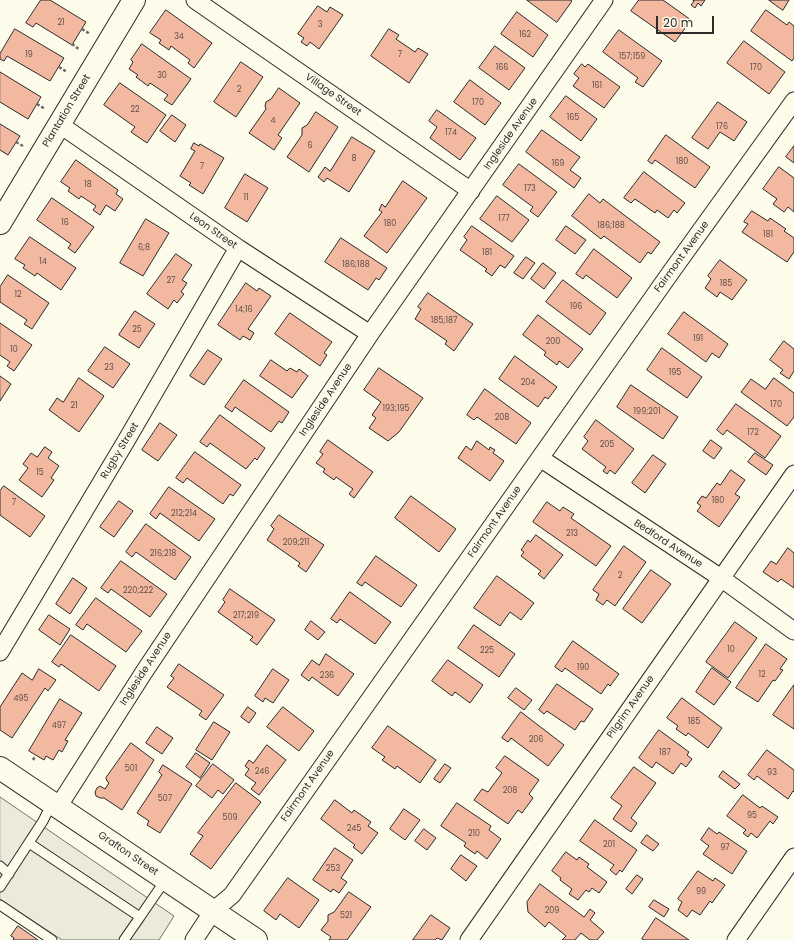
<!DOCTYPE html>
<style>
body{margin:0}
#map{position:relative;width:794px;height:940px;overflow:hidden;background:#fdfbea;font-family:Poppins,sans-serif}
canvas{display:block}
.scale{position:absolute;left:656px;top:16px;width:58px;height:18px;box-sizing:border-box;border:2px solid #2b2b2b;border-top:0;padding-left:5px;font-size:12px;line-height:14px;white-space:nowrap;color:#2b2b2b;-webkit-text-stroke:3px #fdfbea;paint-order:stroke}
</style>
<div id="map">
<canvas width="794" height="940"></canvas>
<div class="scale">20 m</div>
</div>
<script>
const ctx = document.querySelector('canvas').getContext('2d');
ctx.lineJoin = 'round';
function paint(path, color) {
  ctx.fillStyle = color;
  ctx.fill(path, 'evenodd');
}
function strokePath(path, color, width, dash) {
  ctx.strokeStyle = color;
  ctx.lineWidth = width;
  ctx.lineCap = dash ? 'butt' : 'round';
  ctx.setLineDash(dash || []);
  ctx.stroke(path);
}
function label(font, color, halo, rows, align = 'center') {
  ctx.font = font + ' Poppins,sans-serif';
  ctx.lineWidth = 3;
  ctx.setLineDash([]);
  ctx.textBaseline = 'middle';
  ctx.strokeStyle = halo;
  ctx.fillStyle = color;
  for (const [text, x, y, turn = 0] of rows) {
    ctx.save();
    ctx.translate(x, y);
    ctx.rotate((+turn || 0) * Math.PI / 180);
    ctx.textAlign = isNaN(turn) ? turn : align;
    if (halo) ctx.strokeText(text, 0, 0);
    ctx.fillText(text, 0, 0);
    ctx.restore();
  }
}
const parking = new Path2D(`
 M 0,797 L 174,916 L 159,940 L 62,940 L 0,899 Z`);
paint(parking, '#eceadb');
strokePath(parking, '#74746e', 1);
const building = new Path2D(`
 M 41,0 L 50,0 L 86,22 L 72,45 L 36,23 L 33,27 L 26,23 Z
 M 527,0 L 570,0 L 572,1 L 557,22 Z
 M 639,0 L 663,0 L 691,20 L 675,42 L 631,11 Z
 M 693,0 L 705,0 L 701,6 L 698,3 L 695,8 L 691,5 L 694,1 Z
 M 769,0 L 789,0 L 783,10 Z
 M 318,6 L 327,12 L 330,7 L 343,15 L 319,49 L 310,42 L 307,46 L 301,42 L 304,38 L 298,34 Z
 M 166,10 L 212,43 L 194,68 L 188,63 L 190,60 L 171,46 L 169,50 L 159,43 L 161,40 L 150,33 Z
 M 766,10 L 787,25 L 789,22 L 794,26 L 794,58 L 792,61 L 751,31 Z
 M 517,12 L 548,35 L 533,57 L 501,34 Z
 M 15,29 L 64,58 L 50,81 L 7,56 L 4,61 L 0,59 L 0,54 Z
 M 389,29 L 399,35 L 396,39 L 415,52 L 418,48 L 428,54 L 409,83 L 371,56 Z
 M 619,30 L 662,61 L 643,87 L 635,82 L 638,78 L 603,52 Z
 M 744,41 L 785,72 L 769,94 L 727,63 Z
 M 142,44 L 191,79 L 172,105 L 164,100 L 168,95 L 150,83 L 148,86 L 136,77 L 138,75 L 129,69 L 133,62 L 131,60 Z
 M 495,46 L 525,68 L 509,90 L 479,68 Z
 M 241,62 L 263,77 L 236,117 L 214,102 Z
 M 582,64 L 585,67 L 588,64 L 620,87 L 604,108 L 573,86 L 579,78 L 574,74 Z
 M 0,72 L 41,97 L 28,119 L 0,102 Z
 M 470,80 L 501,103 L 485,125 L 454,102 Z
 M 120,83 L 166,115 L 147,143 L 131,132 L 135,127 L 104,105 Z
 M 279,88 L 300,103 L 278,135 L 282,138 L 274,150 L 249,133 L 266,109 L 265,106 L 266,102 L 271,99 Z
 M 566,96 L 597,119 L 581,141 L 550,117 Z
 M 718,102 L 747,122 L 734,141 L 720,132 L 708,149 L 692,138 Z
 M 437,110 L 476,138 L 460,160 L 430,138 L 437,127 L 429,121 Z
 M 316,112 L 338,127 L 309,172 L 287,157 L 302,135 L 302,128 L 307,125 Z
 M 172,115 L 186,125 L 175,142 L 160,131 Z
 M 0,124 L 20,136 L 8,155 L 0,150 Z
 M 542,130 L 580,157 L 570,170 L 581,178 L 574,188 L 526,152 Z
 M 666,135 L 710,167 L 695,188 L 655,160 L 652,164 L 648,161 Z
 M 352,137 L 375,151 L 349,192 L 327,178 L 324,182 L 318,177 L 325,167 L 330,171 Z
 M 194,143 L 199,146 L 200,144 L 224,158 L 203,194 L 189,185 L 191,183 L 180,176 L 195,151 L 191,149 Z
 M 794,146 L 794,163 L 786,157 Z
 M 76,160 L 118,190 L 116,194 L 123,199 L 115,211 L 106,205 L 100,215 L 93,210 L 96,206 L 81,196 L 79,199 L 68,191 L 70,188 L 61,182 Z
 M 519,164 L 557,192 L 538,217 L 530,211 L 533,207 L 503,185 Z
 M 779,167 L 794,178 L 794,212 L 788,207 L 784,212 L 773,204 L 777,199 L 763,189 Z
 M 644,172 L 685,203 L 677,213 L 674,210 L 668,218 L 657,210 L 655,213 L 635,199 L 631,203 L 624,198 Z
 M 245,174 L 268,188 L 247,222 L 225,208 Z
 M 403,181 L 427,198 L 387,253 L 364,236 L 382,212 L 379,210 L 382,204 L 385,207 Z
 M 589,194 L 600,203 L 603,199 L 660,242 L 651,254 L 648,252 L 640,263 L 604,236 L 601,239 L 572,216 Z
 M 497,196 L 529,220 L 512,242 L 480,219 Z
 M 52,198 L 94,227 L 75,253 L 68,248 L 71,244 L 37,220 Z
 M 752,211 L 768,221 L 770,218 L 786,229 L 784,231 L 794,238 L 794,252 L 787,262 L 742,232 L 748,224 L 744,222 Z
 M 146,219 L 169,233 L 143,276 L 120,263 Z
 M 472,226 L 514,256 L 505,268 L 500,265 L 492,276 L 485,271 L 487,269 L 460,250 L 467,240 L 464,237 Z
 M 566,226 L 586,240 L 575,254 L 556,240 Z
 M 30,237 L 76,268 L 61,290 L 37,273 L 35,276 L 23,268 L 25,265 L 15,259 Z
 M 341,238 L 387,268 L 379,280 L 376,278 L 368,290 L 325,262 Z
 M 594,249 L 632,278 L 617,298 L 586,275 L 583,279 L 576,274 Z
 M 176,254 L 192,265 L 182,280 L 187,283 L 181,292 L 184,294 L 177,303 L 174,300 L 168,309 L 147,294 Z
 M 526,257 L 535,263 L 523,279 L 514,273 Z
 M 720,260 L 747,280 L 732,300 L 720,292 L 717,297 L 705,288 L 711,279 L 708,276 Z
 M 543,263 L 556,273 L 544,289 L 531,279 Z
 M 8,275 L 49,303 L 32,329 L 24,324 L 27,320 L 0,302 L 0,287 Z
 M 563,280 L 606,313 L 590,335 L 546,302 Z
 M 246,283 L 257,291 L 259,288 L 271,296 L 248,329 L 254,333 L 250,340 L 243,336 L 240,340 L 218,325 Z
 M 428,293 L 473,324 L 454,351 L 445,344 L 447,341 L 415,319 L 421,309 L 418,307 Z
 M 135,311 L 155,324 L 139,348 L 119,335 Z
 M 684,312 L 728,344 L 719,358 L 712,353 L 706,362 L 668,334 Z
 M 290,313 L 332,342 L 324,353 L 327,355 L 320,366 L 275,334 Z
 M 538,315 L 583,349 L 568,368 L 559,361 L 557,365 L 544,355 L 546,352 L 523,335 Z
 M 0,323 L 32,345 L 14,371 L 7,366 L 10,362 L 0,355 Z
 M 784,341 L 794,349 L 794,371 L 789,379 L 780,373 L 783,370 L 770,360 Z
 M 105,347 L 130,364 L 113,388 L 88,371 Z
 M 662,348 L 702,377 L 687,398 L 647,370 Z
 M 208,350 L 222,359 L 204,385 L 190,376 Z
 M 515,356 L 557,387 L 548,399 L 545,397 L 538,407 L 499,379 Z
 M 271,360 L 287,371 L 290,368 L 297,372 L 299,369 L 308,376 L 292,398 L 260,376 Z
 M 379,368 L 423,398 L 399,432 L 388,441 L 369,428 L 376,418 L 372,415 L 381,402 L 364,390 Z
 M 0,376 L 11,384 L 0,401 Z
 M 79,378 L 104,396 L 79,432 L 49,410 L 57,398 L 63,402 Z
 M 774,378 L 794,393 L 794,417 L 787,426 L 741,392 L 751,379 L 765,389 Z
 M 244,380 L 289,412 L 282,423 L 279,421 L 271,432 L 235,407 L 232,412 L 225,407 Z
 M 631,385 L 678,417 L 663,439 L 617,407 Z
 M 485,389 L 531,423 L 516,444 L 477,417 L 474,420 L 467,415 Z
 M 736,404 L 781,436 L 765,458 L 727,430 L 723,435 L 717,430 Z
 M 220,415 L 265,448 L 257,460 L 255,458 L 246,469 L 210,443 L 207,447 L 200,442 Z
 M 596,420 L 634,449 L 615,474 L 610,470 L 607,474 L 603,471 L 606,467 L 582,449 L 588,441 L 584,437 Z
 M 160,423 L 177,435 L 158,461 L 142,450 Z
 M 328,440 L 373,472 L 354,498 L 349,494 L 353,489 L 336,477 L 334,480 L 323,472 L 325,469 L 316,463 L 323,454 L 320,452 Z
 M 711,440 L 722,448 L 714,459 L 703,451 Z
 M 477,441 L 489,450 L 490,447 L 495,450 L 493,453 L 504,461 L 490,481 L 458,458 L 466,446 L 471,450 Z
 M 45,447 L 52,452 L 48,458 L 59,466 L 51,478 L 54,480 L 42,497 L 19,480 L 28,468 L 23,464 L 31,453 L 37,457 Z
 M 195,452 L 241,485 L 233,496 L 230,494 L 223,504 L 187,478 L 183,483 L 176,478 Z
 M 755,453 L 773,465 L 766,475 L 748,462 Z
 M 653,455 L 666,464 L 645,493 L 632,483 Z
 M 731,470 L 745,480 L 735,494 L 740,497 L 719,527 L 697,511 L 701,506 L 697,503 L 702,496 L 706,498 L 717,483 L 720,485 Z
 M 4,486 L 45,516 L 30,537 L 0,515 L 0,491 Z
 M 169,487 L 215,519 L 199,541 L 160,513 L 156,519 L 150,514 Z
 M 411,496 L 456,529 L 439,552 L 395,518 Z
 M 119,501 L 133,511 L 114,537 L 100,527 Z
 M 547,502 L 560,511 L 563,507 L 574,514 L 571,518 L 611,546 L 596,566 L 533,522 Z
 M 279,515 L 324,545 L 306,572 L 298,566 L 300,563 L 267,540 L 274,529 L 271,526 Z
 M 146,524 L 191,557 L 175,580 L 136,552 L 132,557 L 126,552 Z
 M 536,535 L 563,555 L 544,579 L 538,574 L 541,571 L 521,556 L 524,552 L 521,550 L 528,540 L 530,542 Z
 M 624,546 L 646,562 L 615,606 L 607,600 L 603,605 L 596,600 L 599,594 L 593,590 Z
 M 788,548 L 794,553 L 794,588 L 781,579 L 778,582 L 763,572 L 771,561 L 776,564 Z
 M 376,556 L 417,585 L 401,607 L 365,582 L 362,586 L 357,583 Z
 M 121,561 L 167,594 L 150,617 L 111,589 L 108,593 L 101,588 Z
 M 651,570 L 671,584 L 642,623 L 623,609 Z
 M 497,576 L 534,603 L 521,620 L 510,612 L 500,626 L 474,608 Z
 M 73,578 L 87,588 L 70,614 L 56,604 Z
 M 230,589 L 275,620 L 257,645 L 250,640 L 253,637 L 218,612 L 225,602 L 223,600 Z
 M 350,592 L 391,622 L 375,644 L 340,619 L 337,623 L 331,619 Z
 M 96,598 L 142,631 L 126,652 L 87,624 L 83,630 L 76,625 Z
 M 49,615 L 70,629 L 60,645 L 39,630 Z
 M 311,621 L 325,632 L 318,640 L 305,630 Z
 M 735,622 L 757,638 L 728,678 L 706,662 Z
 M 474,625 L 515,654 L 499,677 L 458,648 Z
 M 71,635 L 116,666 L 99,691 L 61,664 L 59,667 L 52,662 Z
 M 573,641 L 619,674 L 610,686 L 608,684 L 601,694 L 565,668 L 562,672 L 555,667 Z
 M 766,644 L 787,659 L 780,669 L 783,670 L 775,681 L 773,680 L 758,702 L 736,688 Z
 M 326,654 L 354,674 L 338,696 L 312,677 L 309,681 L 301,675 L 312,660 L 319,665 Z
 M 448,660 L 483,685 L 470,703 L 455,692 L 452,696 L 432,681 Z
 M 179,664 L 224,695 L 206,720 L 199,715 L 202,711 L 167,687 L 174,678 L 171,676 Z
 M 712,668 L 731,682 L 714,705 L 696,692 Z
 M 39,669 L 56,680 L 48,691 L 45,688 L 12,738 L 0,730 L 0,707 L 22,673 L 32,680 Z
 M 273,669 L 289,680 L 273,703 L 265,698 L 263,702 L 255,696 Z
 M 557,684 L 593,709 L 584,722 L 581,721 L 575,730 L 547,711 L 544,714 L 539,710 Z
 M 794,685 L 794,729 L 773,715 Z
 M 516,688 L 532,700 L 524,710 L 508,698 Z
 M 682,698 L 722,728 L 708,748 L 688,733 L 686,736 L 676,729 L 678,726 L 667,718 Z
 M 60,699 L 82,713 L 65,740 L 68,741 L 62,752 L 59,750 L 53,760 L 46,756 L 44,760 L 29,751 Z
 M 248,707 L 256,713 L 249,723 L 241,717 Z
 M 283,707 L 314,731 L 299,751 L 267,727 Z
 M 521,712 L 564,745 L 548,766 L 511,738 L 508,742 L 502,738 Z
 M 214,722 L 230,732 L 212,760 L 196,750 Z
 M 388,726 L 436,760 L 420,783 L 397,766 L 395,769 L 382,760 L 385,757 L 372,748 Z
 M 157,727 L 173,738 L 162,754 L 146,743 Z
 M 659,730 L 689,752 L 687,755 L 692,759 L 686,767 L 681,763 L 673,774 L 656,762 L 652,768 L 639,758 Z
 M 131,743 L 154,760 L 122,810 L 104,798 L 100,798 L 96,796 L 95,792 L 97,788 L 100,786 L 105,789 L 109,783 L 107,781 L 106,778 Z
 M 267,745 L 286,760 L 259,795 L 251,789 L 256,783 L 245,775 L 249,769 L 245,766 L 249,760 L 253,763 Z
 M 767,750 L 794,770 L 794,792 L 793,791 L 788,799 L 757,776 L 754,780 L 748,775 Z
 M 196,753 L 210,763 L 200,778 L 186,767 Z
 M 505,756 L 539,780 L 529,794 L 533,798 L 522,813 L 518,810 L 508,824 L 474,800 L 482,789 L 488,792 L 502,773 L 496,768 Z
 M 213,764 L 234,780 L 223,794 L 218,790 L 212,798 L 196,786 Z
 M 445,764 L 451,768 L 440,783 L 434,779 Z
 M 163,765 L 192,784 L 160,833 L 147,825 L 149,821 L 137,813 L 162,775 L 159,772 Z
 M 634,767 L 656,783 L 631,818 L 637,823 L 631,832 L 613,819 L 622,806 L 611,798 Z
 M 723,771 L 740,784 L 735,789 L 719,777 Z
 M 236,783 L 261,802 L 211,869 L 190,854 L 203,836 L 198,833 Z
 M 743,795 L 760,808 L 762,806 L 778,817 L 773,824 L 770,821 L 757,838 L 751,833 L 748,837 L 743,833 L 746,830 L 727,816 Z
 M 335,800 L 352,813 L 354,810 L 371,822 L 368,826 L 378,833 L 362,854 L 353,847 L 355,845 L 321,819 Z
 M 457,803 L 491,826 L 489,830 L 501,839 L 487,859 L 477,851 L 475,854 L 464,846 L 466,843 L 441,826 Z
 M 404,809 L 420,820 L 405,840 L 390,829 Z
 M 595,820 L 637,850 L 622,872 L 620,870 L 616,875 L 610,870 L 614,865 L 580,841 Z
 M 709,828 L 717,834 L 719,832 L 747,851 L 732,874 L 703,854 L 709,846 L 701,840 Z
 M 424,829 L 436,838 L 427,850 L 415,841 Z
 M 647,835 L 659,844 L 653,851 L 641,843 Z
 M 335,848 L 353,860 L 341,878 L 347,882 L 339,893 L 333,889 L 331,892 L 313,880 Z
 M 566,852 L 577,860 L 579,857 L 589,864 L 587,867 L 607,882 L 599,893 L 592,888 L 589,892 L 586,890 L 578,900 L 569,894 L 572,889 L 560,880 L 561,878 L 552,871 Z
 M 461,855 L 477,866 L 466,881 L 451,869 Z
 M 698,871 L 713,881 L 715,878 L 725,885 L 712,903 L 710,901 L 700,915 L 692,910 L 687,917 L 678,910 L 682,902 L 678,899 Z
 M 637,875 L 643,879 L 632,894 L 626,889 Z
 M 288,878 L 319,900 L 299,928 L 280,914 L 276,920 L 264,911 Z
 M 540,884 L 584,917 L 590,909 L 595,913 L 590,920 L 604,932 L 597,940 L 590,940 L 581,933 L 575,940 L 562,940 L 566,936 L 549,922 L 545,927 L 528,912 L 527,902 Z
 M 349,892 L 371,907 L 347,940 L 329,940 L 331,937 L 321,930 L 328,921 L 328,915 L 334,912 Z
 M 654,900 L 669,909 L 664,917 L 649,907 Z
 M 431,915 L 450,928 L 442,940 L 437,938 L 435,940 L 413,940 Z
 M 656,918 L 689,940 L 644,940 L 642,939 Z
 M 18,926 L 38,940 L 13,940 L 14,938 L 11,936 Z`);
paint(building, '#f2b8a0');
strokePath(building, '#2b2b2b', 1);
const service = new Path2D(`
 M 29,843 L 140,917 L 124,940
 M 0,866 L 9,874
 M 0,887 L 43,821 L 52,803
 M 0,905 L 52,940
 M 140,917 L 166,879`);
const minor = new Path2D(`
 M 195,0 L 471,191
 M 59,124 L 238,248 L 370,334
 M 540,458 L 721,578 L 794,631
 M 0,652 L 126,441 L 238,248
 M 58,807 L 144,672 L 370,334 L 604,0
 M 194,940 L 213,911 L 232,895 L 671,272 L 794,101
 M 469,940 L 794,474
 M 736,940 L 794,857`);
const tertiary = new Path2D(`
 M 0,223 L 134,0`);
const trunk = new Path2D(`
 M 0,768 L 256,940`);
strokePath(service, '#2b2b2b', 11);
strokePath(minor, '#2b2b2b', 19);
strokePath(tertiary, '#2b2b2b', 24);
strokePath(trunk, '#2b2b2b', 24);
strokePath(new Path2D(`
 M 82,29 L 90,34
 M 72,44 L 80,50
 M 59,67 L 67,72
 M 37,104 L 45,109
 M 16,142 L 23,146
 M 33,760 L 36,755`), '#6a6964', 2.5, [3, 2]);
strokePath(service, '#fdfbea', 9);
strokePath(minor, '#fdfbea', 17);
strokePath(tertiary, '#fdfbea', 22);
strokePath(trunk, '#fdfbea', 22);
label('8px', '#5d4e48', null, [
 ["21",61,23],
 ["3",320,25],
 ["162",525,35],
 ["34",179,37],
 ["19",29,55],
 ["7",400,55],
 ["157;159",632,57],
 ["166",502,68],
 ["170",756,68],
 ["30",162,76],
 ["161",597,86],
 ["2",239,90],
 ["170",478,103],
 ["22",135,110],
 ["165",573,118],
 ["4",273,121],
 ["176",722,127],
 ["174",451,133],
 ["6",310,146],
 ["8",354,159],
 ["180",682,162],
 ["169",558,164],
 ["7",202,167],
 ["18",88,185],
 ["173",530,189],
 ["11",246,198],
 ["177",504,219],
 ["16",65,223],
 ["180",390,224],
 ["186;188",611,226],
 ["181",768,235],
 ["6;8",144,248],
 ["181",487,253],
 ["14",43,262],
 ["186;188",356,265],
 ["27",171,281],
 ["185",726,284],
 ["12",18,295],
 ["196",576,307],
 ["14;16",244,310],
 ["185;187",444,321],
 ["25",137,330],
 ["191",698,339],
 ["200",553,342],
 ["10",14,350],
 ["23",109,368],
 ["195",675,373],
 ["204",528,383],
 ["170",776,405],
 ["21",74,406],
 ["193;195",396,409],
 ["199;201",647,412],
 ["208",502,418],
 ["172",753,433],
 ["205",607,445],
 ["15",40,473],
 ["180",718,501],
 ["7",14,503],
 ["212;214",184,514],
 ["213",572,534],
 ["209;211",296,543],
 ["216;218",163,554],
 ["2",620,576],
 ["220;222",138,591],
 ["217;219",246,616],
 ["10",731,650],
 ["225",487,651],
 ["190",583,668],
 ["12",762,675],
 ["236",327,676],
 ["495",21,699],
 ["185",694,722],
 ["497",59,726],
 ["206",536,740],
 ["187",665,753],
 ["501",131,769],
 ["246",262,772],
 ["93",772,773],
 ["208",510,791],
 ["507",165,799],
 ["95",752,816],
 ["509",230,818],
 ["245",354,829],
 ["210",474,834],
 ["201",609,845],
 ["97",725,848],
 ["253",333,869],
 ["99",701,892],
 ["209",552,911],
 ["521",346,916]
]);
label('10px', '#2b2b2b', '#fdfbea', [
 ["Village Street",333,95,35],
 ["Plantation Street",67,111,-59],
 ["Ingleside Avenue",511,134,-55],
 ["Leon Street",213,231,35],
 ["Fairmont Avenue",682,257,-54],
 ["Ingleside Avenue",326,400,-56],
 ["Rugby Street",120,451,-59],
 ["Fairmont Avenue",495,522,-55],
 ["Bedford Avenue",668,544,33],
 ["Ingleside Avenue",146,669,-57],
 ["Pilgrim Avenue",631,707,-55],
 ["Fairmont Avenue",308,786,-55],
 ["Grafton Street",128,854,34]
]);
</script>
